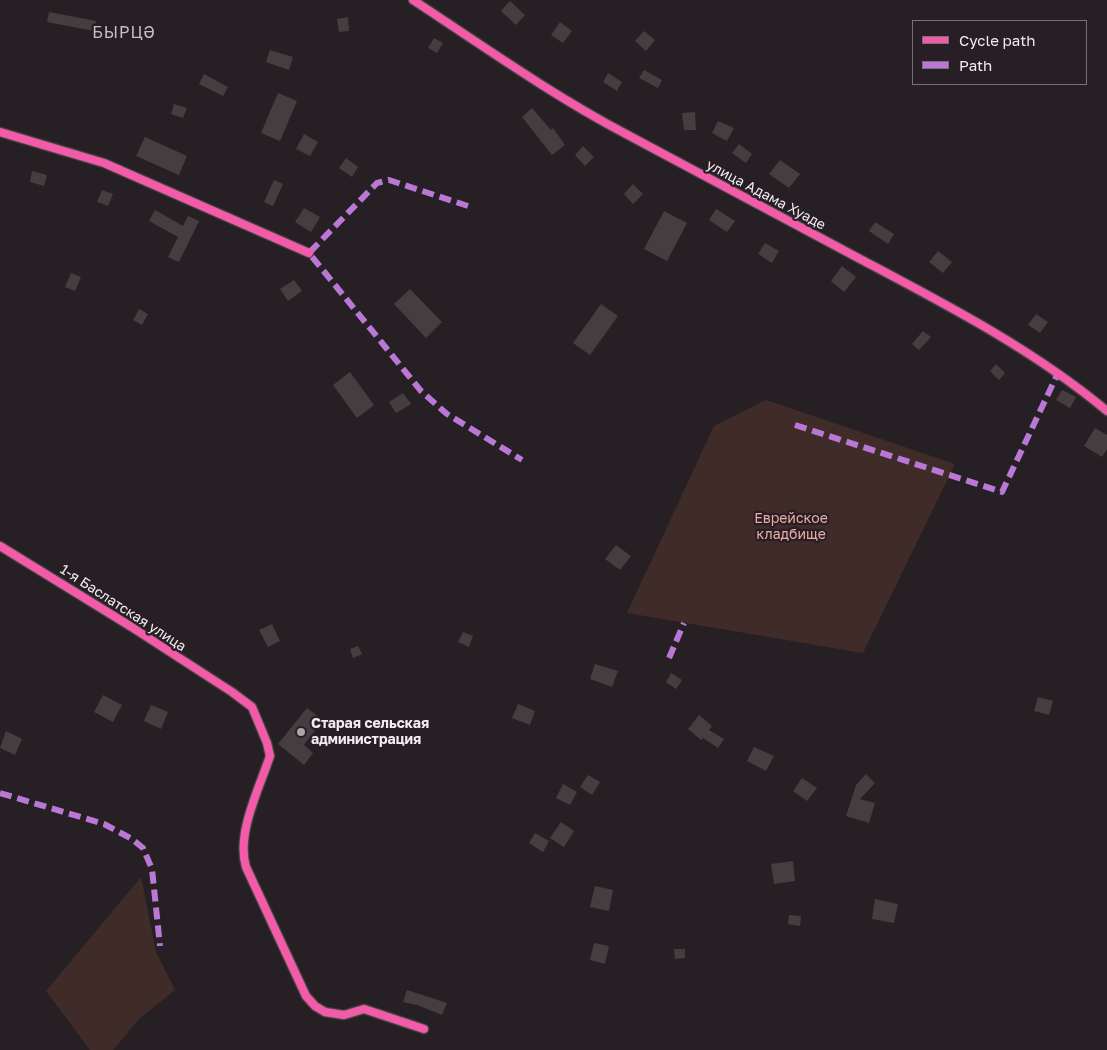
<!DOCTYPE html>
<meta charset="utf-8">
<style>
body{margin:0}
#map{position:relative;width:1107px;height:1050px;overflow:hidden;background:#262024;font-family:"Golos Text",sans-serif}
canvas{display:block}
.legend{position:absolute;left:912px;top:20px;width:175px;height:65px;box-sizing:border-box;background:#281e25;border:1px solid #797076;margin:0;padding:6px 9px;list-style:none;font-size:15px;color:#f2ebf0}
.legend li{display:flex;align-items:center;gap:10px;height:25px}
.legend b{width:25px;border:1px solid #797076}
</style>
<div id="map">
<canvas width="1107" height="1050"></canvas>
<ul class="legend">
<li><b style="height:6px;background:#f35aa7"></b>Cycle path</li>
<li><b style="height:6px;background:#ba77d6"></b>Path</li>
</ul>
</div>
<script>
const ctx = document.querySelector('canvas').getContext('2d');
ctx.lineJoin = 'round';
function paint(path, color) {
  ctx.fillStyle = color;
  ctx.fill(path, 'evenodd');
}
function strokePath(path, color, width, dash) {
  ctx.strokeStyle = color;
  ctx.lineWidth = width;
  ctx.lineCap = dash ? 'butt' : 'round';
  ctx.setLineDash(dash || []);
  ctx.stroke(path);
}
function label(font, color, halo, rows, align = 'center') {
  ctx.font = font + ' "Golos Text",sans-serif';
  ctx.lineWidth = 4.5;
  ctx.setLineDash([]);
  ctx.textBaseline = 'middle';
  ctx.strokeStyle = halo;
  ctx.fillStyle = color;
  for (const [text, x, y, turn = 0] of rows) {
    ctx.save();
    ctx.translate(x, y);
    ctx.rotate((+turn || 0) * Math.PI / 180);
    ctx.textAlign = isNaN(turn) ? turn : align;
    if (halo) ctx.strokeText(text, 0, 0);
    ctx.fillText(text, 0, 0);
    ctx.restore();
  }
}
paint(new Path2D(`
 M 766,400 L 955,464 L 863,653 L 627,613 L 714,426 Z
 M 141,877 L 156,952 L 175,990 L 139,1019 L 113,1050 L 90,1050 L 46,991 Z`), '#3f2c28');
paint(new Path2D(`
 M 510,1 L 525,15 L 516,25 L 501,11 Z
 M 49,12 L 96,21 L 94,31 L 47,22 Z
 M 348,17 L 349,31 L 339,32 L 337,19 Z
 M 560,22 L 572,31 L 563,43 L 551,35 Z
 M 644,31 L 655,40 L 646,51 L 635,41 Z
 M 434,38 L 443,43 L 437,53 L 428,48 Z
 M 270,50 L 293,57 L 289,70 L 266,62 Z
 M 644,70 L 662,80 L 658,88 L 639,78 Z
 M 608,73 L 622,82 L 617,91 L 603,82 Z
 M 204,74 L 228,87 L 223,96 L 199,84 Z
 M 278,93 L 297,101 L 280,141 L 261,133 Z
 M 174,104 L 187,108 L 183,118 L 171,114 Z
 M 532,108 L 551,130 L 553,128 L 565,145 L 552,155 L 522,117 Z
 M 695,112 L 696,130 L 684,130 L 682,113 Z
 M 718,121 L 734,128 L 727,141 L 712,133 Z
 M 304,134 L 318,142 L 310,156 L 296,149 Z
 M 145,137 L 187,156 L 179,175 L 136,156 Z
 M 739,144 L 752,154 L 746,163 L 732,153 Z
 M 583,146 L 594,157 L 585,166 L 575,155 Z
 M 346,158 L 358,167 L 352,177 L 339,168 Z
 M 780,160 L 800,174 L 789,188 L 769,174 Z
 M 32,171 L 47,175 L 44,186 L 30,182 Z
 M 274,180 L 283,184 L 273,206 L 264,202 Z
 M 633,184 L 643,194 L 633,204 L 624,194 Z
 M 102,190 L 113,194 L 108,206 L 97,202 Z
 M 304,208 L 320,217 L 311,232 L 295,222 Z
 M 716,209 L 735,221 L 727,232 L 709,220 Z
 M 155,210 L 183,226 L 188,216 L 199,221 L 179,262 L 168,257 L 178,237 L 149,221 Z
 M 664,211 L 687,223 L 667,261 L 644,249 Z
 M 875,222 L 894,234 L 888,244 L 869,231 Z
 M 765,243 L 779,251 L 772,263 L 758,254 Z
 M 938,251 L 952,262 L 943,273 L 929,262 Z
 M 842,266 L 856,277 L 844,292 L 831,281 Z
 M 71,273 L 81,277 L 75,291 L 65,287 Z
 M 294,280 L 302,291 L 288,301 L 280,289 Z
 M 410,289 L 442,322 L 426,338 L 394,304 Z
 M 601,304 L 618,316 L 590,355 L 573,343 Z
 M 139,309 L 148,314 L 142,325 L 133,320 Z
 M 1036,314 L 1048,322 L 1040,333 L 1028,325 Z
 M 923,331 L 931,337 L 919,350 L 912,344 Z
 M 996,364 L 1005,373 L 999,380 L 990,371 Z
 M 350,372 L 374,405 L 357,418 L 333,385 Z
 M 1062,390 L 1076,397 L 1070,408 L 1056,400 Z
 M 403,393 L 411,404 L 396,413 L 389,402 Z
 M 1095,428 L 1107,435 L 1107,449 L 1102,457 L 1084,446 Z
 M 616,545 L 631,556 L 620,570 L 605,559 Z
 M 272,624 L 280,641 L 268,647 L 259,630 Z
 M 463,632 L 473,636 L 469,647 L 458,642 Z
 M 358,646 L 362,654 L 353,658 L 350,649 Z
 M 595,664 L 618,671 L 612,687 L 590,679 Z
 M 671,673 L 682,680 L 676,689 L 666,682 Z
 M 103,695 L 122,705 L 113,722 L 94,712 Z
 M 1038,697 L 1053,701 L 1049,715 L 1034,711 Z
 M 518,704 L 535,711 L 530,725 L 512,718 Z
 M 151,705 L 168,712 L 161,729 L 144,721 Z
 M 307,708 L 323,720 L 304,745 L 313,753 L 304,765 L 278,744 Z
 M 699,715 L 712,726 L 709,730 L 724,739 L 718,748 L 703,738 L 701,740 L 688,729 Z
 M 6,731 L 22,739 L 15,755 L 0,748 Z
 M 754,747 L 774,756 L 766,771 L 747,761 Z
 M 866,774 L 875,783 L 860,799 L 875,803 L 869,823 L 846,816 L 856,785 Z
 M 588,775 L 600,782 L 592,795 L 580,787 Z
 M 802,778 L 817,788 L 807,801 L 793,791 Z
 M 563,784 L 577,792 L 570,805 L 556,798 Z
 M 561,822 L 574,831 L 564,847 L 550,838 Z
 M 535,833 L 549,841 L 543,852 L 529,843 Z
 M 793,861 L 795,881 L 774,884 L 771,864 Z
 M 595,886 L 613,890 L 609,911 L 590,907 Z
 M 875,899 L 898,904 L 894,923 L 872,919 Z
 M 789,915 L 801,916 L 800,926 L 788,924 Z
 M 594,943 L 609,946 L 605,964 L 590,960 Z
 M 674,949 L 685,949 L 685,958 L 675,959 Z
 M 407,990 L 447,1003 L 442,1015 L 417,1005 L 403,1002 Z`), '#463d40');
const street = new Path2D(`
 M 413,0 C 483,46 552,95 626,134 C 705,176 783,218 862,260 C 947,305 1034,350 1107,411
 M 0,132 L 104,163 L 309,253
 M 0,546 L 130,626 L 232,692 L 252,707 L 267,743 L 270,756 C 259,789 236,834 246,867 L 306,996 L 315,1006 L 325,1012 L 344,1015 L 364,1009 L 424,1029`);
strokePath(street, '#3f3b3e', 11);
strokePath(street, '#5b565a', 9);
strokePath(new Path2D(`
 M 468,206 L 389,180 L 377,183 L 309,253 L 421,391 L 447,414 L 522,460
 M 795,425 L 1002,492 L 1058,373
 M 669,658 L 684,623
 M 0,793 L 104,824 L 132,839 L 143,848 L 152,869 L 160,946`), '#ba77d6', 6, [12, 6]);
strokePath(new Path2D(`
 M 413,0 C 483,46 552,95 626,134 C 705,176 783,218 862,260 C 947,305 1034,350 1107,411
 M 0,132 L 104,163 L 309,253
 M 0,546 L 130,626 L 232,692 L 252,707 L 267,743 L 270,756 C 259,789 236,834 246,867 L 306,996 L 315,1006 L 325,1012 L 344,1015 L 364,1009 L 424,1029`), '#f35aa7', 8);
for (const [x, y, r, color] of [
 [301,732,5,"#aba4a9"]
]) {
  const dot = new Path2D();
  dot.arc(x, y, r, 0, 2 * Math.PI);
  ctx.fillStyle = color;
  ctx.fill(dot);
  strokePath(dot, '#281e25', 2);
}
label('14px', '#f2ebf0', '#281e25', [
 ["улица Адама Хуаде",766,195,28],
 ["1-я Баслатская улица",123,608,33]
]);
label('14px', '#edada0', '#281e25', [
 ["Еврейское",791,519],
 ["кладбище",791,535]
]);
label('bold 14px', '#f2ebf0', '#281e25', [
 ["Старая сельская",311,724],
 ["администрация",311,740]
], 'left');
ctx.letterSpacing = '1px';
label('16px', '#cabdc7', '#281e25', [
 ["БЫРЦӘ",124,33]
]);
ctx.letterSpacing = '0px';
</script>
